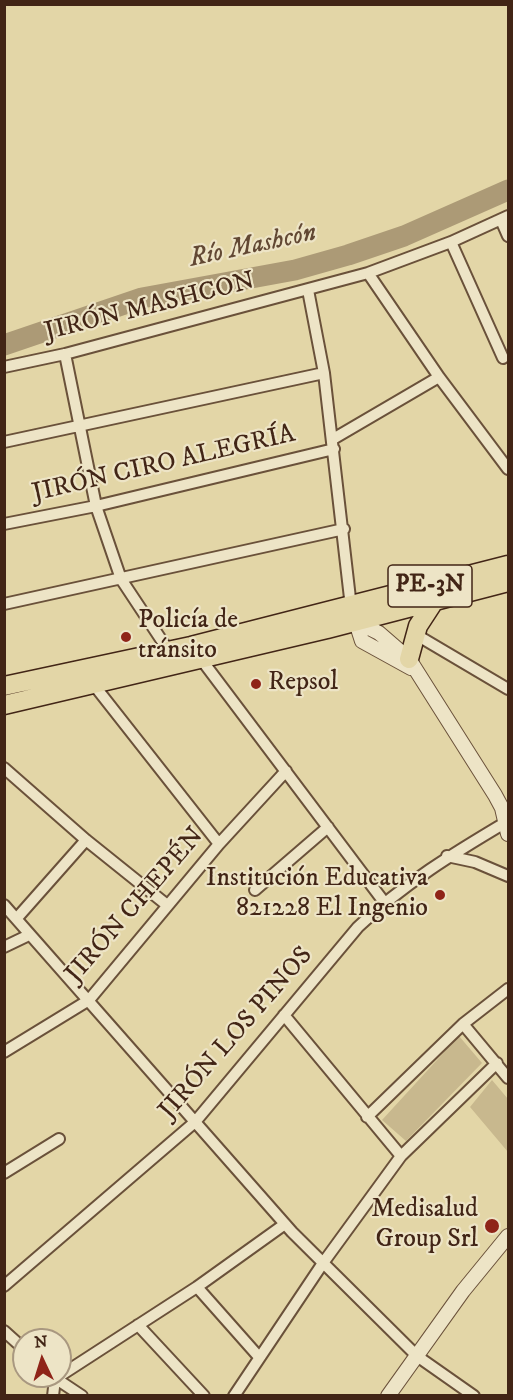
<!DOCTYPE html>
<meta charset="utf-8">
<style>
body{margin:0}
#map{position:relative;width:513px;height:1400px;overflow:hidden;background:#e3d6a7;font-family:"IM FELL DW Pica",serif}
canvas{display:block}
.frame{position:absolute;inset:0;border:6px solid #422516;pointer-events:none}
.north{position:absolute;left:12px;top:1328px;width:60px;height:60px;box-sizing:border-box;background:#ede4c6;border:2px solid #a99880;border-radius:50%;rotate:356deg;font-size:16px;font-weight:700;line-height:24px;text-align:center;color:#422516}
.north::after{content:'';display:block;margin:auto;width:21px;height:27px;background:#8f2418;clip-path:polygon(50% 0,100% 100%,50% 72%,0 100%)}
</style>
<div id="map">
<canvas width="513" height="1400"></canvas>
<div class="frame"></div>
<div class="north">N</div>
</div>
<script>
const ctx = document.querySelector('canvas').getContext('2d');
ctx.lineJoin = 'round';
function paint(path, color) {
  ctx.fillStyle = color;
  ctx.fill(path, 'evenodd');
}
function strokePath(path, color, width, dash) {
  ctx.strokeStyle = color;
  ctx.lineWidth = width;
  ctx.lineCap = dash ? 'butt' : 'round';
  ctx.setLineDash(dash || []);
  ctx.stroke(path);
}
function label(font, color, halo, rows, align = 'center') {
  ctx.font = font + ' "IM FELL DW Pica",serif';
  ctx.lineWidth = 4.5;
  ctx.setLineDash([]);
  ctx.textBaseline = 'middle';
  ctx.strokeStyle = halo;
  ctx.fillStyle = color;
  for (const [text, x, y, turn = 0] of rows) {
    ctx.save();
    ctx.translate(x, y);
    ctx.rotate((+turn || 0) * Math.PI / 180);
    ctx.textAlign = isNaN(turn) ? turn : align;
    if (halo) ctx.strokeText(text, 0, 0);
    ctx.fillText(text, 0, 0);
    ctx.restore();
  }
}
paint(new Path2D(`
 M 459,1036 L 482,1063 L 406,1141 L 382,1120 Z
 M 492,1080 L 508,1099 L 508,1152 L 470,1107 Z`), '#c8b88e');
strokePath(new Path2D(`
 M 4,345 L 142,298 L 295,270 L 348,255 L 404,236 L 508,190`), '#ac9a76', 21);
const minor = new Path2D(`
 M 501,220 L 508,236
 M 451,242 L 503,358
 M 368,273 L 439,377 L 508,469
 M 308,290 L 324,373 L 351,607
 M 65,354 L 96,506 L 121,579 L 168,650
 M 4,367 L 65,354 L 368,273 L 451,242 L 508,216
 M 333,439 L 439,377
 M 4,442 L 324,373
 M 4,524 L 96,506 L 334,449
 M 4,604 L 344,529
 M 415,634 L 508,689
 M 198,655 L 384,902
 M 94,685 L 219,844
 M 4,768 L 86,840 L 167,905
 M 447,856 L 475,862 L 508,876
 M 255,890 L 328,827
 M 4,905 L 292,1232 L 417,1356 L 474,1396
 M 17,918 L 86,840
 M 4,947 L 29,935
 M 284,1015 L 401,1156
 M 463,1024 L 508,1078
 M 4,1052 L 89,1000 L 219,844 L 286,771
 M 367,1117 L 463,1024 L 508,989
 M 4,1173 L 59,1139
 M 4,1286 L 195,1122 L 358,927 C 403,884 454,853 508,821
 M 197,1287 L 259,1357
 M 138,1325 L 204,1396
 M 4,1331 L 24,1349
 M 52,1376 L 82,1396
 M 55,1379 L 197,1287 L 285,1224
 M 53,1396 L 55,1379
 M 234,1396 L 323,1263 L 401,1156 L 497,1063`);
const tertiary = new Path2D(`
 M 354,616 L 362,641 L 411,668
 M 355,621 L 379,633 L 409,659 L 495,795 L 502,808 L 508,834
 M 388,1396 L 463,1291 L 508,1236`);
const trunk = new Path2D(`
 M 409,659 L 418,626 L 433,603
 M 4,686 L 191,646 L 508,565
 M 4,705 L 327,629 L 508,582`);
strokePath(minor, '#6a513a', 14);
strokePath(tertiary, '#6a513a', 16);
strokePath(trunk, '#422516', 21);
strokePath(minor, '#ede4c6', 10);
strokePath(tertiary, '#ede4c6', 14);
strokePath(trunk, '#e3d6a7', 18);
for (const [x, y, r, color] of [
 [126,637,6,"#8f2418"],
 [256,684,6,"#8f2418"],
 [440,895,6,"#8f2418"],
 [492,1226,8,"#8f2418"]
]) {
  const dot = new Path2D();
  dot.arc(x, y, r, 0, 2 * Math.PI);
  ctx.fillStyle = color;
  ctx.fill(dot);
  strokePath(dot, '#ede4c6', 2);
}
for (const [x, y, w] of [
 [430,586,84]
]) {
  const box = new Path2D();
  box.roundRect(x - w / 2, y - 21, w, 42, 4.5);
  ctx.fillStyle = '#ede4c6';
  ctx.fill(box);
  strokePath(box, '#422516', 1.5);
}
label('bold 24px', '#422516', null, [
 ["PE-3N",430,586]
]);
label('26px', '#422516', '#ede4c6', [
 ["JIRÓN MASHCON",150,308,-14],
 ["JIRÓN CIRO ALEGRÍA",164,465,-13],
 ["JIRÓN CHEPÉN",136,906,-49],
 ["JIRÓN LOS PINOS",237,1034,-49]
]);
label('26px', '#422516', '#ede4c6', [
 ["Policía de",138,622],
 ["tránsito",138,652],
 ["Repsol",268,684],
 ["Institución Educativa",428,880,"right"],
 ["821228 El Ingenio",428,910,"right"],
 ["Medisalud",478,1211,"right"],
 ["Group Srl",478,1241,"right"]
], 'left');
label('italic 27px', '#624833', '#ede4c6', [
 ["Río Mashcón",253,247,-12]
]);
</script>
